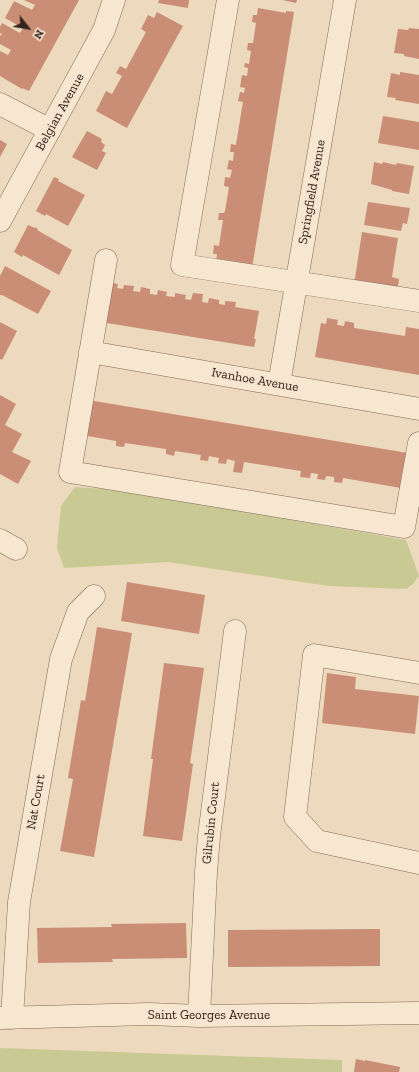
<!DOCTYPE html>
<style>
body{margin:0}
#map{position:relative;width:419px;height:1072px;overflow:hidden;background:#ecd9be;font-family:"Zilla Slab",serif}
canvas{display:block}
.north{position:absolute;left:8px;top:8px;width:40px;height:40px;-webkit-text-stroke:3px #f4e4cd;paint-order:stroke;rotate:121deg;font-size:11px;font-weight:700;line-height:16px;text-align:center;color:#33241c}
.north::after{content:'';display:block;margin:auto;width:14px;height:18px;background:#33241c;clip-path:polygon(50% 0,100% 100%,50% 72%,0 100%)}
</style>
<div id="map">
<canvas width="419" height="1072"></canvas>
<div class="north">N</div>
</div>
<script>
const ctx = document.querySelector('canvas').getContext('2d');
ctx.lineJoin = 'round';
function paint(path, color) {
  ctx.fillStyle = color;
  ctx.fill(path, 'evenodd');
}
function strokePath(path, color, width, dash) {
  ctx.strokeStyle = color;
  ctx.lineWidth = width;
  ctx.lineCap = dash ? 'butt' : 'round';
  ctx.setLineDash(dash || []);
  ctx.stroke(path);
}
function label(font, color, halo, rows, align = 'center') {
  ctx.font = font + ' "Zilla Slab",serif';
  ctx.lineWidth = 3;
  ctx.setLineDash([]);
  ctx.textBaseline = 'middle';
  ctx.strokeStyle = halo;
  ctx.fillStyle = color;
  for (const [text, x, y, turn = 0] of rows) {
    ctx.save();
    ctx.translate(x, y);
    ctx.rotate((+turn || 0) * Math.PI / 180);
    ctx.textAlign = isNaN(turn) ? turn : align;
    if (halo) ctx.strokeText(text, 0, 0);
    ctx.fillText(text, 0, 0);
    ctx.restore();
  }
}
paint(new Path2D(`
 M 75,487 L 120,490 L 406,540 L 419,576 L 413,584 L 406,589 L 329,586 L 168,562 L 64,568 L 57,548 L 61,506 Z
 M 0,1048 L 342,1060 L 342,1072 L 0,1072 Z`), '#c9c993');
paint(new Path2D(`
 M 24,0 L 79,0 L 29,91 L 22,88 L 22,89 L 0,76 L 0,51 L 8,55 L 11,50 L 0,44 L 0,36 L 2,34 L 0,33 L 0,27 L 2,23 L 20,33 L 23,28 L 5,18 L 14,1 L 32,10 L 35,5 Z
 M 159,0 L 189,0 L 188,8 L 158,3 Z
 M 282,0 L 297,0 L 296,3 Z
 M 258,8 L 286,13 L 286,11 L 294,12 L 252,268 L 216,262 L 217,254 L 213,254 L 214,245 L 219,246 L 223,220 L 218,220 L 219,213 L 224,213 L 225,211 L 229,187 L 224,186 L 225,177 L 230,178 L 232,170 L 227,169 L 229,160 L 233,161 L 234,152 L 230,152 L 231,144 L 236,145 L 236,144 L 243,102 L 238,101 L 240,92 L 244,93 L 245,88 L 240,87 L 242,75 L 247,76 L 248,68 L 244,67 L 245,63 L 249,64 L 251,51 L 247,50 L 248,43 L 253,43 L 256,23 L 252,22 L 253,15 L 257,15 Z
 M 157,12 L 183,26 L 127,128 L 96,111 L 106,91 L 112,94 L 122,76 L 116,73 L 120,66 L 126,69 L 146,32 L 141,29 L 148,15 L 154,18 Z
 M 409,28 L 419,29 L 419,59 L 404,56 L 404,54 L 394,53 L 398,29 L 408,30 Z
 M 400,72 L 419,75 L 419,104 L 395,100 L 396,98 L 387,97 L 391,73 L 400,75 Z
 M 383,116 L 419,122 L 419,150 L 378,143 Z
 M 87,131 L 102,139 L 101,142 L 105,145 L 102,151 L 106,153 L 97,170 L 72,157 Z
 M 0,140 L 7,144 L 0,157 Z
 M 374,162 L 382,164 L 383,162 L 396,165 L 397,163 L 414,166 L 409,194 L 392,191 L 392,190 L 371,184 Z
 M 54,177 L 59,179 L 58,181 L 85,195 L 68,226 L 46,214 L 45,216 L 36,211 Z
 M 368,202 L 410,208 L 407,224 L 403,223 L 401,231 L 364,225 Z
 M 28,225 L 35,228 L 35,227 L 38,229 L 37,230 L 72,250 L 59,275 L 23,255 L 22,257 L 14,252 Z
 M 362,232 L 398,238 L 392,277 L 399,279 L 397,292 L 354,285 Z
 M 5,266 L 51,291 L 38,314 L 2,295 L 0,295 L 0,276 Z
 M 109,282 L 118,284 L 117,288 L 123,289 L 124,285 L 134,286 L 133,291 L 140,292 L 141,287 L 150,289 L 150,294 L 157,295 L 158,290 L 167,292 L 166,296 L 175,297 L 175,293 L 186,295 L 185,299 L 191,300 L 193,293 L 203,294 L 202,302 L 208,303 L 209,298 L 219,300 L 219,304 L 225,305 L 225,301 L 236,302 L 235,307 L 259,311 L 254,339 L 256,339 L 254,347 L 101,322 Z
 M 327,318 L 338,320 L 337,325 L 344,326 L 345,321 L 354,323 L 354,328 L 405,336 L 406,327 L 419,329 L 419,375 L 315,357 L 321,323 L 326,324 Z
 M 0,322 L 17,331 L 2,360 L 0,359 Z
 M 0,395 L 16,404 L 5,425 L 22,434 L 12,452 L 31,461 L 18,484 L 0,474 Z
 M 88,400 L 408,453 L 401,488 L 343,478 L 342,483 L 334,482 L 334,477 L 326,476 L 325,480 L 317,479 L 318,474 L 311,473 L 310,478 L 300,477 L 301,471 L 244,462 L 242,473 L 233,472 L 235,461 L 227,459 L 226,464 L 218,463 L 219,458 L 209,456 L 208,461 L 200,460 L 201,455 L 175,451 L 174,456 L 166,454 L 166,449 L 125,443 L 124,447 L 116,446 L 116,441 L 82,435 Z
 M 127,582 L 205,595 L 199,634 L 121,621 Z
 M 97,627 L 132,633 L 94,857 L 60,851 L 73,779 L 68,778 L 81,700 L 85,701 Z
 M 164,663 L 204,668 L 190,763 L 193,764 L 182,841 L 143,836 L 153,759 L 151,759 Z
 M 327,673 L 356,677 L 355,689 L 419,696 L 415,734 L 322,723 Z
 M 186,923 L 187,958 L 112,959 L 113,962 L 38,963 L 37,928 L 112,927 L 111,924 Z
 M 380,929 L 380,966 L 228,967 L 228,930 Z
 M 356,1059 L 365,1061 L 365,1060 L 400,1067 L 399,1072 L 354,1072 Z`), '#c98e75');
const minor = new Path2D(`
 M 228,0 L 182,265 L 419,301
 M 0,104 L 50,130
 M 0,221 L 104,30 L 114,0
 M 106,260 L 70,472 L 404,527 L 419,443
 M 90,352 L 419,409
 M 279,384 L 345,0
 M 0,540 L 16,549
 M 419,673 L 314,655 L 295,817 L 317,841 L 419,863
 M 199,1016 L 206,872 L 209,836 L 235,631
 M 0,1018 L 149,1014 L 199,1016 L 419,1013
 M 12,1018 L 19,902 L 61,659 L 78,612 L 94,596`);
strokePath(minor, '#836a57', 23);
strokePath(minor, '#f7e7d0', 22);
label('13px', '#33241c', '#f4e4cd', [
 ["Belgian Avenue",60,112,-61],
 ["Springfield Avenue",312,192,-80],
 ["Ivanhoe Avenue",255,380,10],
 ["Nat Court",36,802,-80],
 ["Gilrubin Court",211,823,-84],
 ["Saint Georges Avenue",209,1015]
]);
</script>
